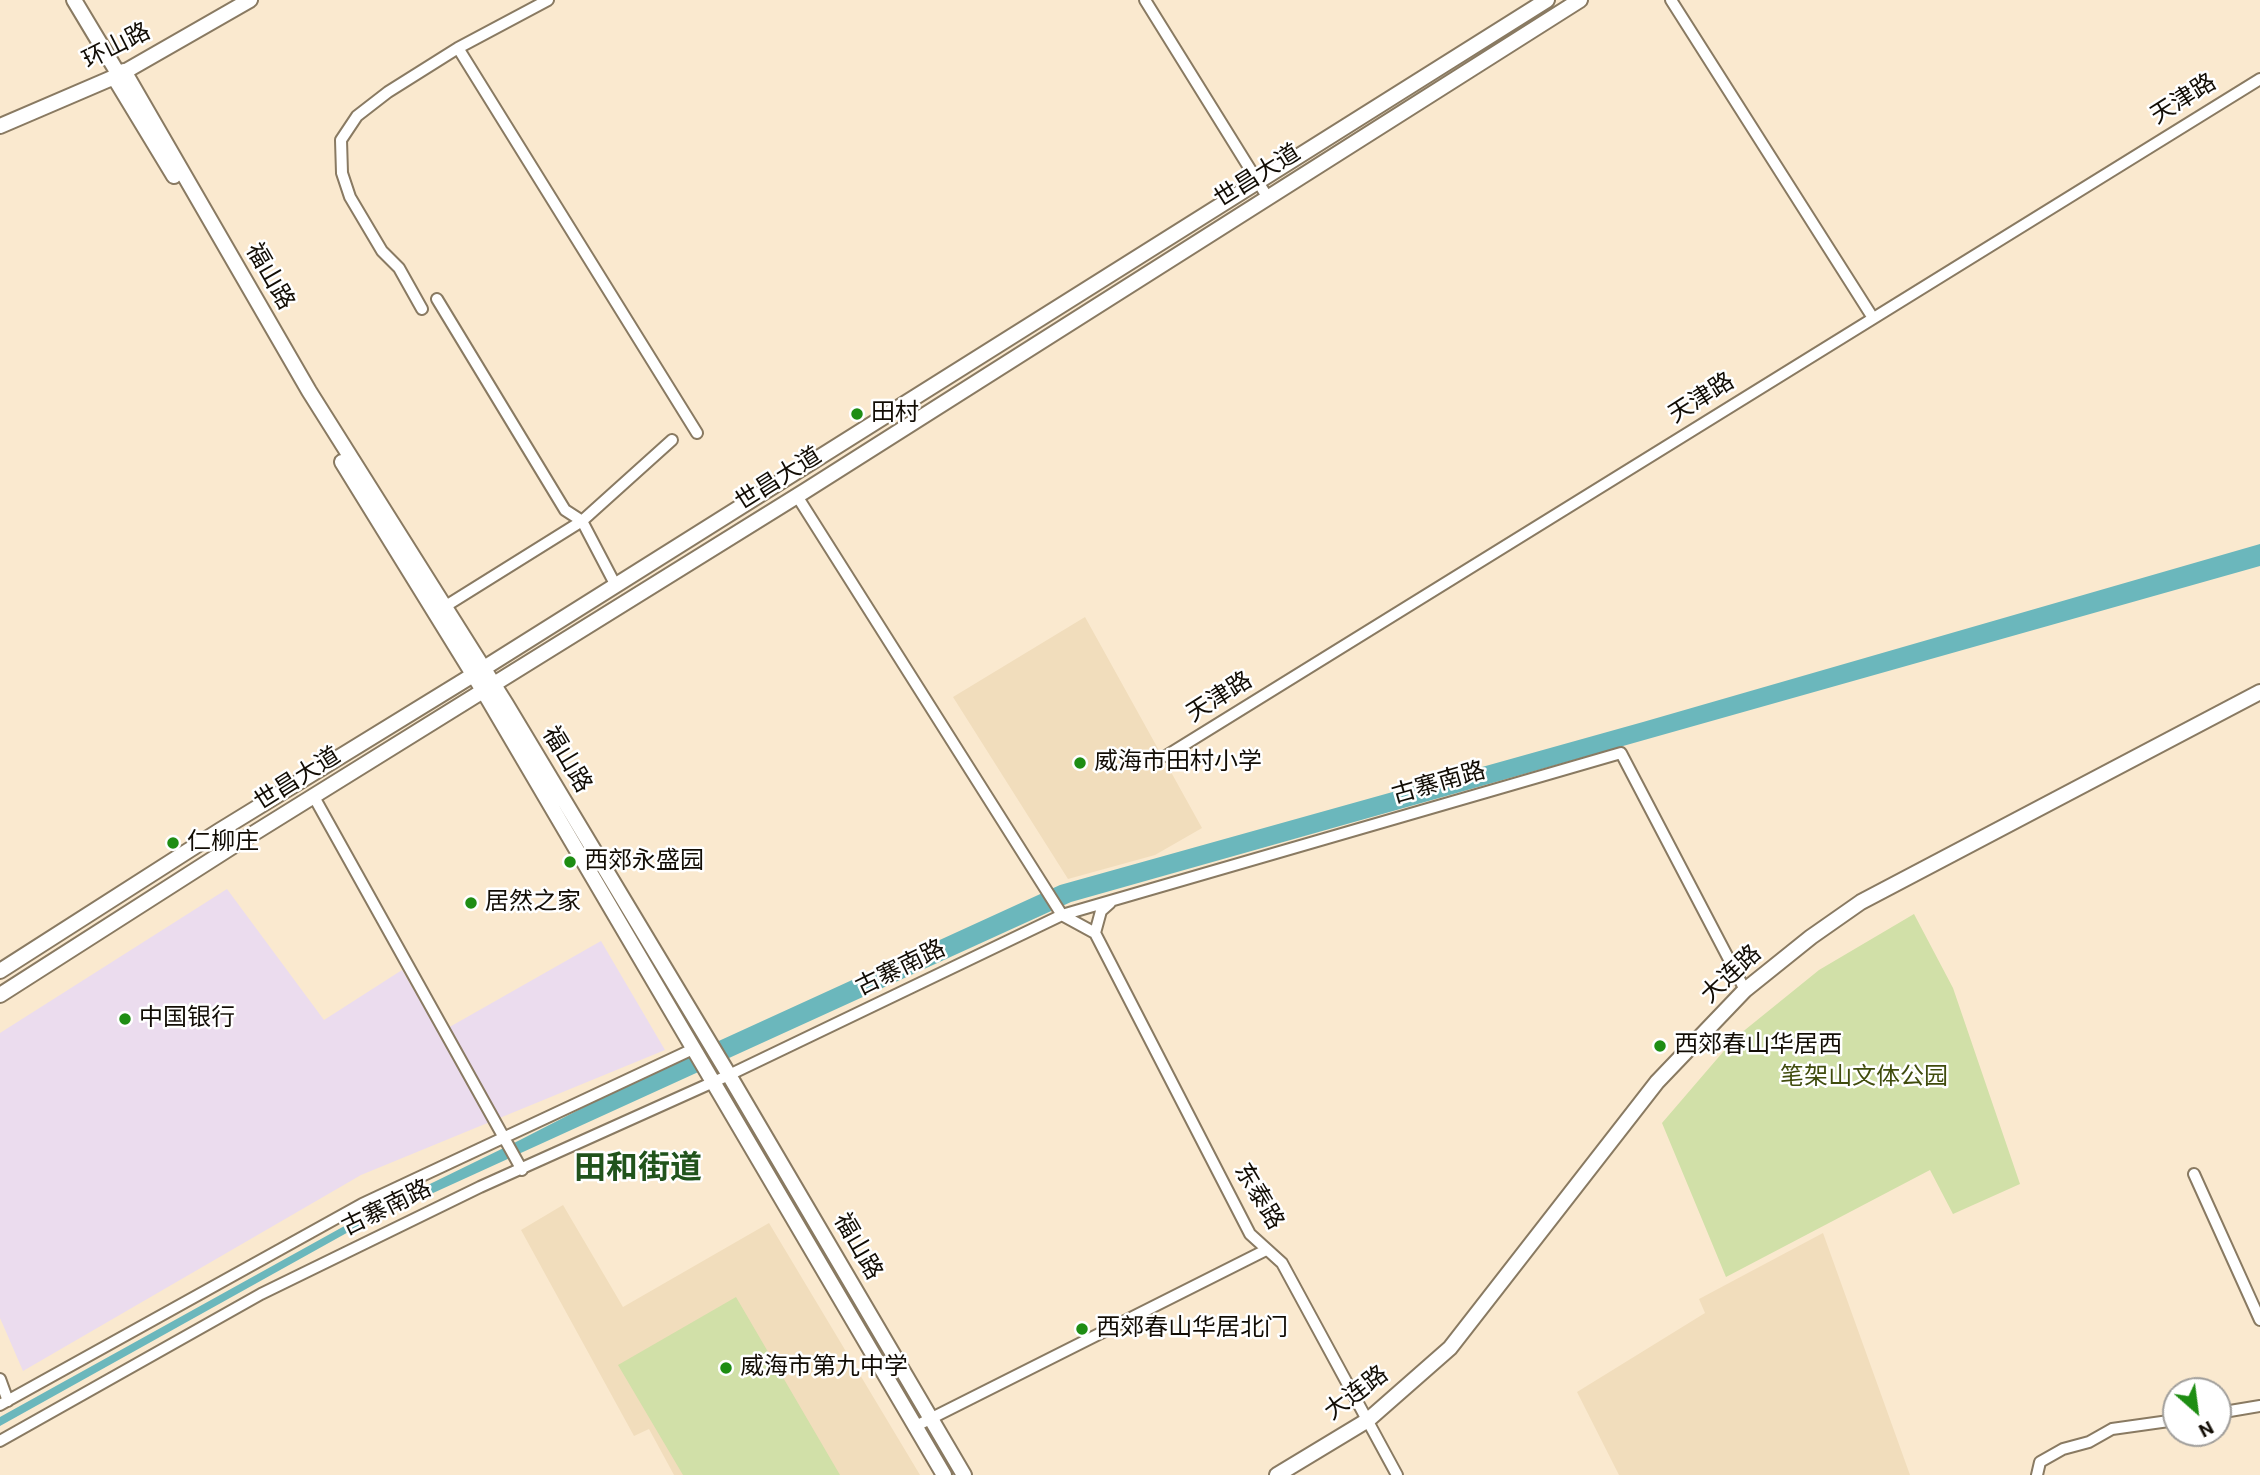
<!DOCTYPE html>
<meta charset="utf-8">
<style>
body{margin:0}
#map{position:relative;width:2260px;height:1475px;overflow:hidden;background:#fae9cf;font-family:Roboto,sans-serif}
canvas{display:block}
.north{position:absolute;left:2162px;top:1377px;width:70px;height:70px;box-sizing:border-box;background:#fff;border:2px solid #a09e9b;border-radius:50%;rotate:152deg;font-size:19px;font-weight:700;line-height:28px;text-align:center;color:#120d05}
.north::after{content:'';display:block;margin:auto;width:24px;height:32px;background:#1e8d13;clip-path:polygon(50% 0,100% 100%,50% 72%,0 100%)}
</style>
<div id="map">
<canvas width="2260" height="1475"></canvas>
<div class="north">N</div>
</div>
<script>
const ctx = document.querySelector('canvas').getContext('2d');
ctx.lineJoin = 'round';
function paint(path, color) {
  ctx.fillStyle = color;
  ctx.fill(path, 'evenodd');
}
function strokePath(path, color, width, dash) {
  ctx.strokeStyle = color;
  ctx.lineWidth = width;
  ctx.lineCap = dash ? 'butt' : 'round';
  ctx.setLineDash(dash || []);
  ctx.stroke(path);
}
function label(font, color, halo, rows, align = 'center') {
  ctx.font = font + ' Roboto,"Noto Sans SC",sans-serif';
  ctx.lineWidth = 5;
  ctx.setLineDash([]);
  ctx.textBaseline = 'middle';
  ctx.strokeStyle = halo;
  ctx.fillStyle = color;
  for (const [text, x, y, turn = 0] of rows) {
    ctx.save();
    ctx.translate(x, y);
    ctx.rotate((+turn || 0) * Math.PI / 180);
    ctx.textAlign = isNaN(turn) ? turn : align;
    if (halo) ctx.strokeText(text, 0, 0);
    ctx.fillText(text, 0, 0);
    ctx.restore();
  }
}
paint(new Path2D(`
 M 227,889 L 324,1020 L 402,970 L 439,1033 L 601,941 L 665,1050 L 361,1175 L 23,1371 L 0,1318 L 0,1033 Z`), '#ebdcee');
paint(new Path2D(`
 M 1085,617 L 1202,828 L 1155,855 L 1068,879 L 953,697 Z
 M 563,1205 L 623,1307 L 769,1223 L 920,1475 L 674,1475 L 649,1429 L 634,1436 L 521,1230 Z
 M 1823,1233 L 1910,1475 L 1619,1475 L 1577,1392 L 1705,1313 L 1699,1299 Z`), '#f1ddbc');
paint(new Path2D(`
 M 1914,914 L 1953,988 L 2020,1184 L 1953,1214 L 1930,1170 L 1726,1277 L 1662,1123 L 1735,1038 L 1819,970 Z
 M 736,1297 L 840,1475 L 683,1475 L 618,1365 Z`), '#d1e0a8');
paint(new Path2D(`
 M 2260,544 L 2260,566 L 1071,902 L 352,1230 L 0,1426 L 0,1417 L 348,1224 L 520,1140 L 664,1066 L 1060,885 L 1643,722 Z`), '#6bb7bc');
const minor = new Path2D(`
 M 1145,0 L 1268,198
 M 1671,0 L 1873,318
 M 458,48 L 697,433
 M 437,299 L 565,510 L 582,521 L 615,584
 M 422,309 L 399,268 L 382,251 L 350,197 L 342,173 L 341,140 L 357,116 L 388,92 L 458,48 L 548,0
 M 797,496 L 1062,915 L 1095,933
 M 441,609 L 582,521 L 672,440
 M 1166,756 L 2260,79
 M 314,797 L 522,1170
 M 1095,933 L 1250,1234 L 1282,1263 L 1397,1475
 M 1095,933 L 1101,911 L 1110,903
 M 2194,1174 L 2260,1320
 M 0,1379 L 8,1401
 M 0,1405 L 362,1204 L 693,1049
 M 2218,1413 L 2260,1406
 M 914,1427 L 1266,1250
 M 0,1441 L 261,1294 L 480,1187 L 729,1075 L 1062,915 L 1621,753 L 1745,990
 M 2037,1475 L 2040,1462 L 2063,1449 L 2089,1442 L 2112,1429 L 2176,1420`);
const major = new Path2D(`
 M 74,0 L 119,75
 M 124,71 L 309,391 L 506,704 L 729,1075 L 964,1475
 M 114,77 L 174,176
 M 0,126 L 119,75 L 250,0
 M 342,462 L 484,692 L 944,1475
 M 0,971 L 219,831 L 473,675 L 1547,0
 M 0,995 L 230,848 L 805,491 L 1580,0
 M 1277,1475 L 1368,1420 L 1450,1348 L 1657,1082 L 1745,990 L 1811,937 L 1861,902 L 2260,692`);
strokePath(minor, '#897a62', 14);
strokePath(major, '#897a62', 18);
strokePath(minor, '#fff', 10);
strokePath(major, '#fff', 14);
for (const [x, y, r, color] of [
 [857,414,7,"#1e8d13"],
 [1080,763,7,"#1e8d13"],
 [173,843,7,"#1e8d13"],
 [570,862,7,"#1e8d13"],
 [471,903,7,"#1e8d13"],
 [125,1019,7,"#1e8d13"],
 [1660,1046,7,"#1e8d13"],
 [1082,1329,7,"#1e8d13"],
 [726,1368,7,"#1e8d13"]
]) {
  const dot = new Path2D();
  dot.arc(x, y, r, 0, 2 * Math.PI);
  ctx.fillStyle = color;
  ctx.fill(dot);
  strokePath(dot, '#fff', 2.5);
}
label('24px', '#120d05', '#fff', [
 ["环山路",117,47,-27],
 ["天津路",2184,100,-32],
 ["世昌大道",1258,177,-32],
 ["福山路",269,277,60],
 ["天津路",1702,399,-32],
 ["世昌大道",779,480,-32],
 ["天津路",1220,698,-32],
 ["福山路",566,760,59],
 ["世昌大道",298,780,-32],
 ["古寨南路",1439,784,-16],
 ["古寨南路",901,969,-26],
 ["大连路",1732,975,-43],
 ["东泰路",1258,1197,59],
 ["古寨南路",387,1209,-26],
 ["福山路",857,1247,60],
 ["大连路",1357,1394,-37]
]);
label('24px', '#120d05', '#fff', [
 ["田村",871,414],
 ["威海市田村小学",1094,763],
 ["仁柳庄",187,843],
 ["西郊永盛园",584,862],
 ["居然之家",485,903],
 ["中国银行",139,1019],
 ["西郊春山华居西",1674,1046],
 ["西郊春山华居北门",1096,1329],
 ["威海市第九中学",740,1368]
], 'left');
label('24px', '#404c0d', '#fff', [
 ["笔架山文体公园",1864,1078]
]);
label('bold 32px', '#21531c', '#fff', [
 ["田和街道",638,1170]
]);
</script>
